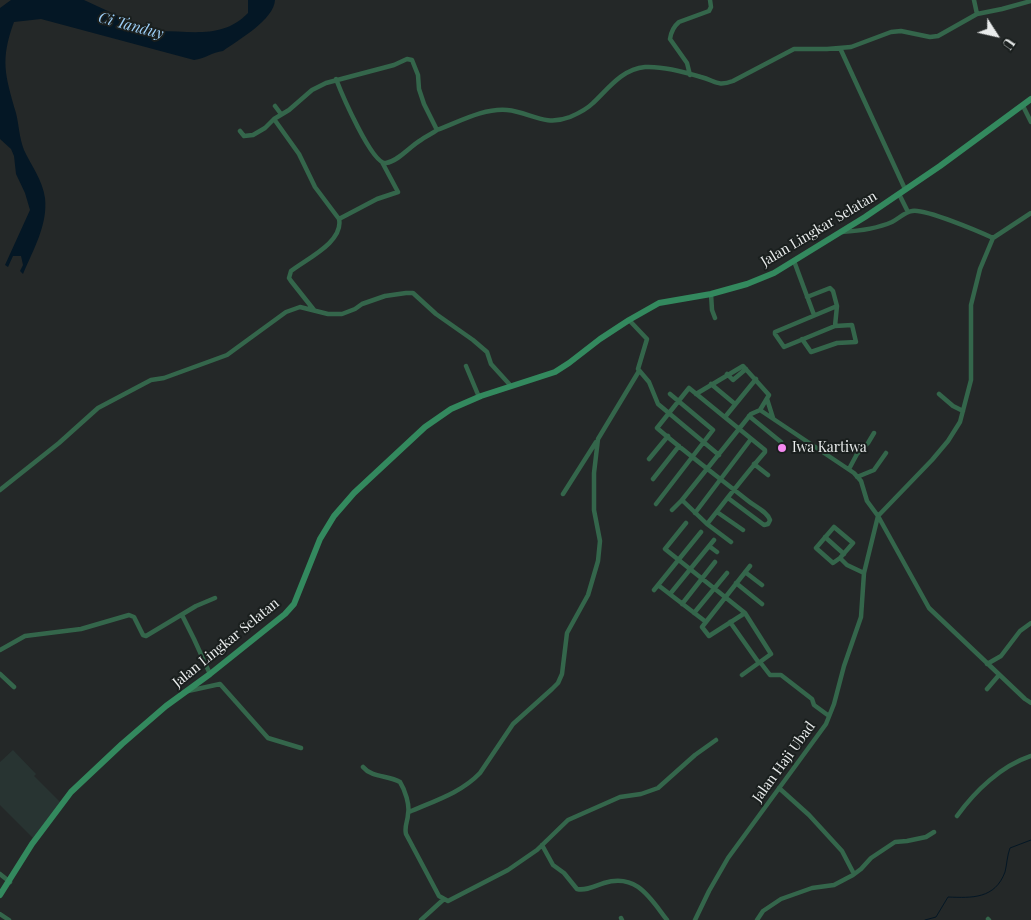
<!DOCTYPE html>
<style>
body{margin:0}
#map{position:relative;width:1031px;height:920px;overflow:hidden;background:#242828;font-family:"Playfair Display",serif}
canvas{display:block}
.north{position:absolute;left:971px;top:10px;width:50px;height:50px;-webkit-text-stroke:4px #1a1f1e;paint-order:stroke;rotate:125deg;font-size:14px;font-weight:700;line-height:20px;text-align:center;color:#e9ecec}
.north::after{content:'';display:block;margin:auto;width:18px;height:22px;background:#e9ecec;clip-path:polygon(50% 0,100% 100%,50% 72%,0 100%)}
</style>
<div id="map">
<canvas width="1031" height="920"></canvas>
<div class="north">U</div>
</div>
<script>
const ctx = document.querySelector('canvas').getContext('2d');
ctx.lineJoin = 'round';
function paint(path, color) {
  ctx.fillStyle = color;
  ctx.fill(path, 'evenodd');
}
function strokePath(path, color, width, dash) {
  ctx.strokeStyle = color;
  ctx.lineWidth = width;
  ctx.lineCap = dash ? 'butt' : 'round';
  ctx.setLineDash(dash || []);
  ctx.stroke(path);
}
function label(font, color, halo, rows, align = 'center') {
  ctx.font = font + ' "Playfair Display",serif';
  ctx.lineWidth = 4;
  ctx.setLineDash([]);
  ctx.textBaseline = 'middle';
  ctx.strokeStyle = halo;
  ctx.fillStyle = color;
  for (const [text, x, y, turn = 0] of rows) {
    ctx.save();
    ctx.translate(x, y);
    ctx.rotate((+turn || 0) * Math.PI / 180);
    ctx.textAlign = isNaN(turn) ? turn : align;
    if (halo) ctx.strokeText(text, 0, 0);
    ctx.fillText(text, 0, 0);
    ctx.restore();
  }
}
paint(new Path2D(`
 M 13,750 L 36,774 L 34,776 L 60,802 L 33,838 L 0,805 L 0,762 Z`), '#283432');
paint(new Path2D(`
 M 11,0 L 84,0 L 138,25 L 149,26 L 153,29 L 159,31 C 192,31 223,39 248,13 L 248,0 L 275,0 C 274,20 238,40 223,51 C 212,52 205,59 194,60 L 41,19 L 14,22 C 0,60 5,75 16,113 C 19,125 19,137 24,150 C 31,165 43,181 45,198 C 48,225 33,250 23,274 L 20,271 L 23,265 L 21,256 L 13,256 L 8,267 L 5,265 L 30,210 L 25,193 L 16,174 L 14,156 L 11,149 L 0,139 L 0,8 Z`), '#041725');
strokePath(new Path2D(`
 M 925,920 L 936,917 L 948,897 C 972,898 995,899 1005,872 C 1007,864 1007,856 1010,848 L 1031,840`), '#041725', 1);
strokePath(new Path2D(`
 M 974,0 L 977,14 L 1002,9 L 1031,1
 M 840,48 L 905,189
 M 690,75 L 687,63 L 670,39 C 671,32 673,27 679,22 L 709,11 L 711,7 L 710,0
 M 336,79 C 341,92 372,165 386,163 C 399,161 410,146 421,140 C 426,136 432,134 437,130
 M 275,106 L 281,114
 M 1023,106 L 1031,122
 M 274,119 L 299,154 L 315,187 L 339,219 L 377,199 L 398,192 L 382,162
 M 240,131 L 244,136 L 253,135 L 265,128 L 274,119 L 289,110 L 312,90 L 326,83 L 394,65 L 407,59 L 412,60 L 418,75 L 419,89 L 424,104 L 437,130 C 459,122 483,108 507,110 C 530,112 544,127 570,117 C 577,114 587,109 593,103 C 608,89 622,69 645,67 C 662,66 685,72 701,77 C 716,81 717,87 733,81 L 794,49 L 827,49 L 851,47 L 891,32 L 901,31 L 930,37 L 938,36 L 977,14
 M 899,194 L 908,212
 M 842,232 C 859,231 876,229 892,222 C 898,219 905,212 912,211 C 924,208 980,232 993,238
 M 794,261 L 814,315
 M 711,294 L 712,310 L 715,318
 M 807,297 L 830,288 L 833,291 L 837,306
 M 837,306 L 835,326 L 784,347 L 775,334 L 775,332 Z
 M 314,310 L 291,281 L 289,278 L 291,271 C 306,259 344,242 339,219
 M 629,320 L 647,339 L 638,369 L 649,382 L 658,404 L 719,455
 M 802,339 L 811,352 L 837,343 L 856,342 L 852,325 L 835,326
 M 466,366 L 479,397
 M 727,374 L 733,380 L 746,369
 M 711,384 L 735,404
 M 696,394 L 743,366 L 769,395 L 760,410
 M 939,394 L 953,406 L 963,411
 M 767,399 L 773,418
 M 749,416 L 781,442
 M 725,417 L 756,379
 M 649,459 L 668,436
 M 754,464 L 768,475
 M 849,469 L 857,454 L 868,443 L 874,433
 M 857,477 L 874,470 L 886,453
 M 653,479 L 679,446
 M 0,490 L 59,443 L 98,408 L 151,380 L 164,378 L 227,355 L 286,312 L 300,307 L 328,314 L 342,314 L 355,309 L 362,304 L 385,296 L 406,293 L 413,293 L 436,314 L 473,340 L 487,352 L 491,364 L 511,386
 M 563,494 L 596,442
 M 656,504 L 713,430 L 670,394
 M 672,510 L 682,500
 M 717,512 L 743,530
 M 695,513 L 751,439
 M 686,523 L 665,549 L 745,613 L 771,654 L 742,675
 M 707,524 C 726,500 745,475 765,452 L 765,450 L 689,388 L 657,428 C 686,453 717,476 747,500 C 754,506 767,511 770,520 L 768,524 L 764,525 L 728,498
 M 834,527 L 853,543 L 840,558 L 833,563 L 816,548 Z
 M 825,537 L 844,554
 M 731,542 L 707,524 L 682,500 L 751,414 L 760,410 L 854,473 L 861,481 L 867,501 L 878,516 L 929,608 L 1025,699 L 1031,703
 M 709,546 L 717,552
 M 840,558 L 847,565 L 864,573
 M 745,572 L 762,585
 M 736,583 L 762,604
 M 658,585 L 706,622
 M 654,590 L 701,532
 M 670,594 L 714,540
 M 682,604 L 715,562
 M 694,613 L 727,573
 M 745,613 L 709,636 L 702,627 L 750,566
 M 182,615 L 194,639 L 210,674
 M 730,622 L 759,663
 M 0,650 L 25,636 L 81,629 L 129,615 L 134,617 L 143,635 L 146,636 L 196,606 L 215,598
 M 760,662 L 770,675 L 781,675 L 812,699 L 814,705 L 829,716
 M 987,664 L 1001,656 L 1020,631 L 1031,623
 M 0,674 L 14,687
 M 987,689 L 999,675
 M 188,691 L 220,684 L 268,738 L 301,748
 M 363,767 C 372,778 388,775 400,782 C 405,790 410,805 408,814 C 408,821 404,826 406,834 L 439,896 L 448,901 L 508,870 L 537,850 L 568,820 L 620,797 L 641,794 L 658,788 L 695,755 L 716,740
 M 779,788 L 809,815 L 842,851 L 854,874
 M 409,812 C 434,801 461,793 480,773 L 513,724 L 552,689 L 558,683 L 562,674 L 567,633 L 588,595 L 598,561 L 600,541 L 594,510 L 594,473 L 598,439 L 639,371
 M 957,816 C 975,791 1001,766 1031,756
 M 542,845 L 553,865 L 564,873 L 577,889 C 586,891 595,886 604,883 C 637,873 650,898 667,920
 M 0,874 L 10,882
 M 0,914 L 9,920
 M 621,918 L 622,920
 M 988,919 L 989,920
 M 421,920 L 444,899
 M 695,920 L 709,891 L 728,858 L 826,724 L 834,704 L 844,666 L 861,617 L 864,573 L 878,516 L 932,460 L 948,441 L 960,422 L 971,380 L 971,305 L 980,269 L 993,238 L 1031,213
 M 757,920 L 763,911 L 781,899 L 812,888 L 834,885 L 853,875 L 861,869 L 871,858 L 895,842 L 907,841 L 926,837 L 934,832`), '#34664b', 4.5);
strokePath(new Path2D(`
 M 0,895 L 32,844 L 71,792 L 122,744 L 166,706 L 210,674 L 285,614 L 294,604 L 320,539 L 334,516 L 354,493 L 425,427 L 451,409 L 481,396 L 555,372 L 569,363 L 600,339 L 629,320 L 659,303 L 711,294 L 747,284 L 774,273 L 865,217 L 940,166 L 1031,99`), '#33895e', 6);
for (const [x, y, r, color] of [
 [782,448,5,"#f489f0"]
]) {
  const dot = new Path2D();
  dot.arc(x, y, r, 0, 2 * Math.PI);
  ctx.fillStyle = color;
  ctx.fill(dot);
  strokePath(dot, '#1a1f1e', 2);
}
label('14px', '#e9ecec', '#1a1f1e', [
 ["Jalan Lingkar Selatan",819,229,-31],
 ["Jalan Lingkar Selatan",226,643,-39],
 ["Jalan Haji Ubad",784,762,-54]
]);
label('14px', '#e9ecec', '#1a1f1e', [
 ["Iwa Kartiwa",792,448]
], 'left');
label('italic 15px', '#9dcef6', '#1a1f1e', [
 ["Ci Tanduy",131,26,15]
]);
</script>
